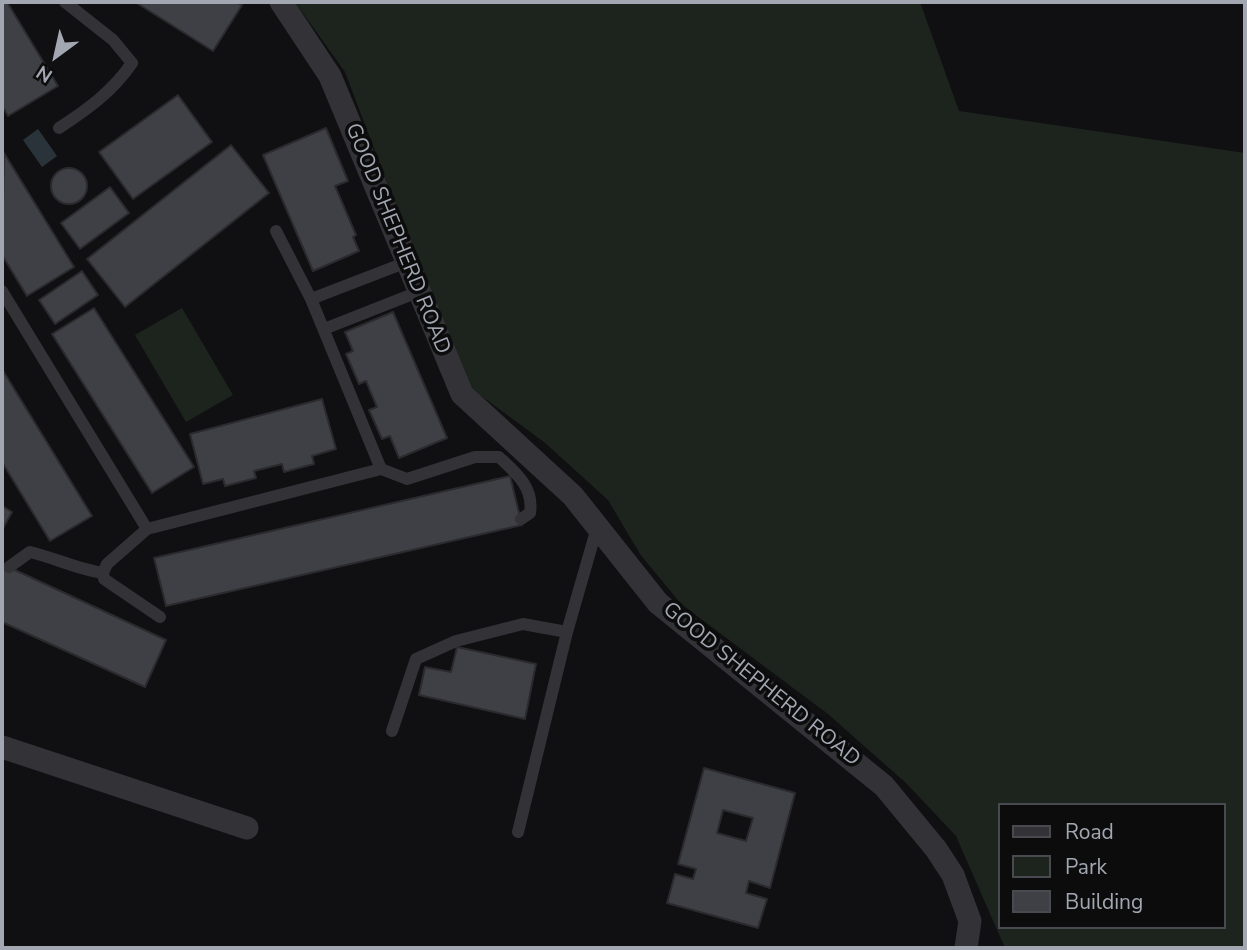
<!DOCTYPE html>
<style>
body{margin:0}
#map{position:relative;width:1247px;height:950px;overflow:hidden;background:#101012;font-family:"Nunito Sans",sans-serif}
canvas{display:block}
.frame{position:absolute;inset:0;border:4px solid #a2a7b2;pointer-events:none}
.legend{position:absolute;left:998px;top:803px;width:228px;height:126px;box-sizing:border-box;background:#0c0c0d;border:2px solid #484a4f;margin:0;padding:9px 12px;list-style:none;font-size:21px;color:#a2a7b2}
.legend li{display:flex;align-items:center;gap:14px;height:35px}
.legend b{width:35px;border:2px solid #484a4f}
.north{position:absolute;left:21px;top:21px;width:70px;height:70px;-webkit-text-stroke:5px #0c0c0d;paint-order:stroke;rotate:213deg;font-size:19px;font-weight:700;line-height:28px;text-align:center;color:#a2a7b2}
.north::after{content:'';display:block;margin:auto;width:24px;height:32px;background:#a2a7b2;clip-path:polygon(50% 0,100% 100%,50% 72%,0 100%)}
</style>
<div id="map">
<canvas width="1247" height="950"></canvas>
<div class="frame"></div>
<ul class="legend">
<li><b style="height:9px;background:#323237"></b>Road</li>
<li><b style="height:19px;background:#1d241e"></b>Park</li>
<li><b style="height:19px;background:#3f4045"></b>Building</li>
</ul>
<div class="north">N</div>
</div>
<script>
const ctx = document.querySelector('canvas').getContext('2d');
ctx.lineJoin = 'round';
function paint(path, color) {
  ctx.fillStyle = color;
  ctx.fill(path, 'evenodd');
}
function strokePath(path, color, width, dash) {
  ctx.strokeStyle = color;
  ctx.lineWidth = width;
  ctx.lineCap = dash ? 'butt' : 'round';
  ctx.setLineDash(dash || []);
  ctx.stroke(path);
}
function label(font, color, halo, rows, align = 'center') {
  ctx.font = font + ' "Nunito Sans",sans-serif';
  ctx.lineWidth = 7;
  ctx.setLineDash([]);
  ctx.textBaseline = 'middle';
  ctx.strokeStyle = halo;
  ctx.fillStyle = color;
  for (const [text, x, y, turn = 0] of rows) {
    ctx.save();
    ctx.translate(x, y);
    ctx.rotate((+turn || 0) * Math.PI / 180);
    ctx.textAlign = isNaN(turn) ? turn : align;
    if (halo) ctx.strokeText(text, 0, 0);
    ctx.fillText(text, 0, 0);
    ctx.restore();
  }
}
paint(new Path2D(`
 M 295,2 L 920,2 L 959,111 L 1245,153 L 1245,948 L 1005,948 L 956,836 L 906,783 L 828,714 L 681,604 L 640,554 L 608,500 L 544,442 L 480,395 L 460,375 L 345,72 ZM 1000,805 L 1224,805 L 1224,927 L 1000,927 Z
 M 182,308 L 233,395 L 186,422 L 135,335 Z`), '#1d241e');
paint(new Path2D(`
 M 38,129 L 57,156 L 42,167 L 23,140 Z`), '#2a333a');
const building = new Path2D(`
 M 2,2 L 7,2 L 58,86 L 8,116 L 2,106 Z
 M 135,2 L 236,2 L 242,5 L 213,51 Z
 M 178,95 L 212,142 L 133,199 L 99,152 Z
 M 326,128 L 348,181 L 335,186 L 356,235 L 353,237 L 359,251 L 313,271 L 263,155 Z
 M 231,145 L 269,193 L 125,307 L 87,259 Z
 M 4,153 L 74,267 L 27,296 L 2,255 Z
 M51 186a18 18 0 1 1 36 0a18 18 0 1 1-36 0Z
 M 110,187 L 129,213 L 80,249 L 61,223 Z
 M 82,271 L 98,295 L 55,324 L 39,300 Z
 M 94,308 L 194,467 L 152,493 L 52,334 Z
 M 393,312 L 447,438 L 399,458 L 390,436 L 382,439 L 369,410 L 377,407 L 366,381 L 359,384 L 346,354 L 353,351 L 345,332 Z
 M 2,369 L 92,516 L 50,541 L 2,462 Z
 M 322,399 L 336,449 L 312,456 L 314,464 L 284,472 L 282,464 L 254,471 L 256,478 L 225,486 L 223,479 L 203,484 L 190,434 Z
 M 510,476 L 522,525 L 166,606 L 154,558 Z
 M 2,506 L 12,512 L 2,530 Z
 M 2,564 L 166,640 L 145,687 L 2,622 Z
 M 457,647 L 536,664 L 525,719 L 419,695 L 425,667 L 451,672 Z
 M 704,768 L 795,793 L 770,888 L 749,881 L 746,893 L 767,899 L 758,928 L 667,903 L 675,874 L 693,879 L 696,869 L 678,864 Z
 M 723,810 L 753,818 L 746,841 L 717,833 Z`);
paint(building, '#3f4045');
strokePath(building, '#2b2a2e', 2);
strokePath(new Path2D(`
 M 59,128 C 88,109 112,92 132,63 L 113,40 L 65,2
 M 276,231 L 311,299 L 381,469
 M 2,291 L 147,529
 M 311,299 L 407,262
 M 324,329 L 418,292
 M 9,567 L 30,552 C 55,558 77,569 103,573 L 104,579 L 160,617
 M 103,573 L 107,564 L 147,529 L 381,469 L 407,479 L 475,457 L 499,457 C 516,473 534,487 530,513 L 521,519
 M 392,731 L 416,659 L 456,641 L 523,624 L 567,632
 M 518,832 L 567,632 L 598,524`), '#323237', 12);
strokePath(new Path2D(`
 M 281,2 L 330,76 L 462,394 L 573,496 L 658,603 L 884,786 L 936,849 L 953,875 L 970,921 L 966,948
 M 2,747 L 247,828`), '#323237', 23);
label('21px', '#a2a7b2', '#0c0c0d', [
 ["GOOD SHEPHERD ROAD",397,239,68],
 ["GOOD SHEPHERD ROAD",761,685,39]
]);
</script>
